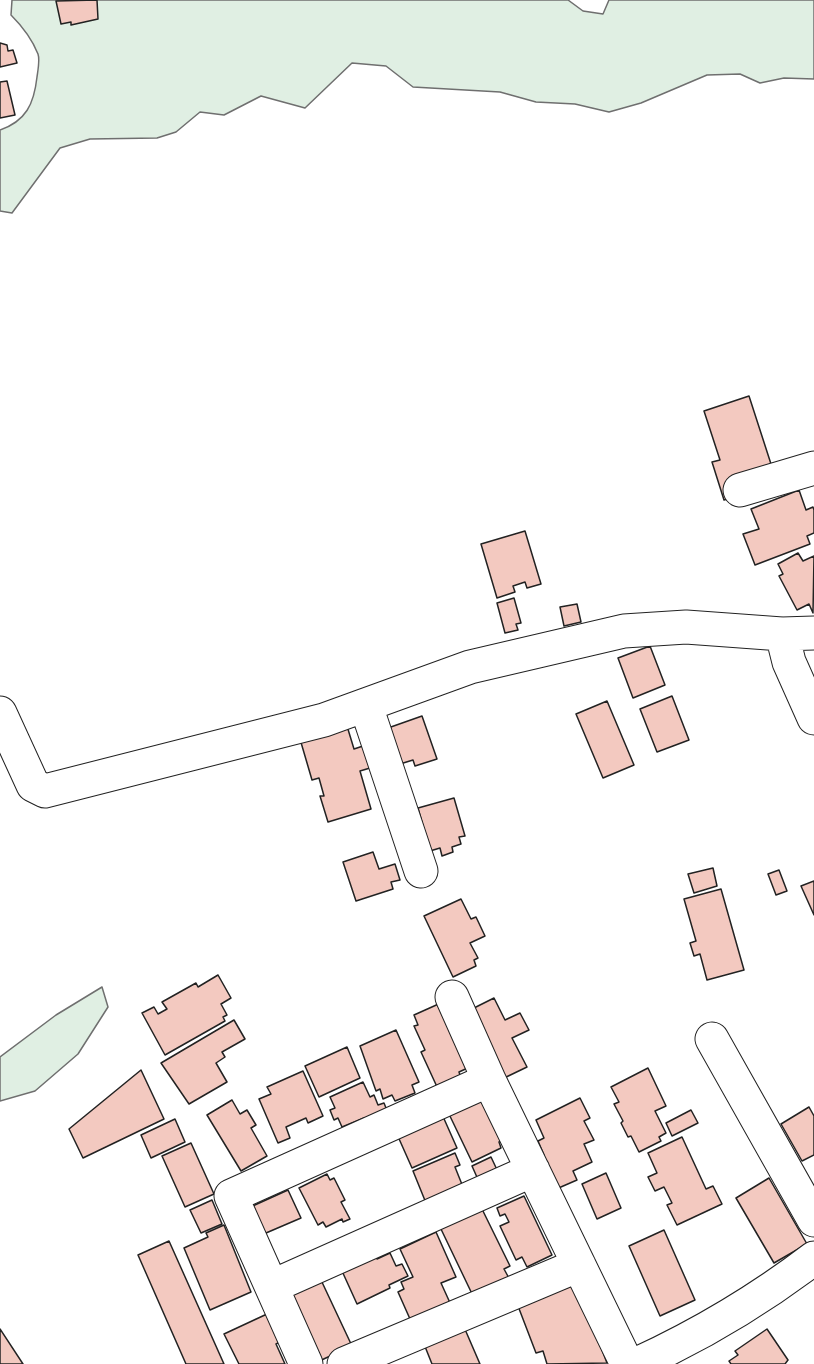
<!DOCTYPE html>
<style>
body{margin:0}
canvas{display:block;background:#fff}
</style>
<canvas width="814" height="1364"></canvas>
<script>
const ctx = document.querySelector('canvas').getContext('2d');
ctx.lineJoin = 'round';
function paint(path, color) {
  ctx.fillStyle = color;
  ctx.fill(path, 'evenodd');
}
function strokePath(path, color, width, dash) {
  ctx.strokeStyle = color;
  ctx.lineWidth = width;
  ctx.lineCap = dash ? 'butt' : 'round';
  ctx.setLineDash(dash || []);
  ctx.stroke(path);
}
const green = new Path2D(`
 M 12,0 L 568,0 L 583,11 L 603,14 L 609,0 L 814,0 L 814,79 L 784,78 L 760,83 L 740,74 L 707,75 L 641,103 L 609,112 L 575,104 L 536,102 L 500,92 L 413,87 L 386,66 L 352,63 L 305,108 L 261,96 L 224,115 L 200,112 L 176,132 L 157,138 L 90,139 L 60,148 L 12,213 L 0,211 L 0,130 C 26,121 34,104 37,77 C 38,70 40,60 38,54 C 32,39 22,26 11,15 Z
 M 102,987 L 108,1007 L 78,1054 L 35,1091 L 0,1101 L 0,1057 L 56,1015 Z`);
paint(green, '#e0efe3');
strokePath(green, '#6f6f6f', 1.5);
const building = new Path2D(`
 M 97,0 L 98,19 L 71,25 L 71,22 L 61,24 L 56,1 Z
 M 0,43 L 7,45 L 8,51 L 13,50 L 17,63 L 0,67 Z
 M 7,81 L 15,115 L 0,118 L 0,82 Z
 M 749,396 L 771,464 L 741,495 L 724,500 L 712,462 L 720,460 L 704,411 Z
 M 799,490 L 806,510 L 813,507 L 814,510 L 814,533 L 807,536 L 810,544 L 755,565 L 743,534 L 759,529 L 751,509 Z
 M 525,531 L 541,584 L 527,588 L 525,582 L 513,586 L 515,592 L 497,598 L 481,544 Z
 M 798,553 L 803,561 L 814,556 L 813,613 L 809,604 L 797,610 L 779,576 L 783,574 L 778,564 Z
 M 514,598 L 521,623 L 516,624 L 518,630 L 505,633 L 497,603 Z
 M 577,604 L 581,622 L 564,626 L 560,607 Z
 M 650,646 L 665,685 L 633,698 L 618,658 Z
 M 672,696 L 689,740 L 657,752 L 640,709 Z
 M 607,701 L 634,765 L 603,778 L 576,714 Z
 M 422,716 L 437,759 L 415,766 L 413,760 L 400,764 L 388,728 Z
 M 347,726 L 354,749 L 363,746 L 370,768 L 360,771 L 371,809 L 328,822 L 320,796 L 324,796 L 319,778 L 312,780 L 300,739 Z
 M 454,798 L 465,836 L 459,837 L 461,844 L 452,847 L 453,852 L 442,856 L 440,848 L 430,851 L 418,808 Z
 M 373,852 L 379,869 L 395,864 L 400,880 L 391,882 L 393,889 L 356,901 L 343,862 Z
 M 713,868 L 717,886 L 694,893 L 688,874 Z
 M 779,870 L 787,891 L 776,895 L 768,874 Z
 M 814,881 L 814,915 L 801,886 Z
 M 721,889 L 744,970 L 707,980 L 700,954 L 694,956 L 690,943 L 696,941 L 684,899 Z
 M 461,899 L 471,919 L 476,917 L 485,936 L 470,943 L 478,958 L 474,960 L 476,966 L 453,977 L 424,916 Z
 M 218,975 L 231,998 L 221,1004 L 227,1015 L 223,1017 L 225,1021 L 165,1055 L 142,1013 L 154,1007 L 158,1014 L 167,1009 L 162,1002 L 196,983 L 198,987 Z
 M 494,998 L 505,1020 L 520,1013 L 529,1030 L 512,1038 L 527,1067 L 500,1080 L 474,1008 Z
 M 443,1002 L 472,1066 L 459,1072 L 461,1078 L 438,1089 L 421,1052 L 425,1050 L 414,1026 L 418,1025 L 414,1015 Z
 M 234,1020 L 245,1039 L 222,1052 L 225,1057 L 216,1063 L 227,1082 L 189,1104 L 161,1063 Z
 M 396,1030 L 419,1082 L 412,1085 L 415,1093 L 395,1101 L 392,1095 L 383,1099 L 380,1089 L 376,1091 L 360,1046 Z
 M 347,1047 L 360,1078 L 319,1097 L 305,1066 Z
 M 648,1068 L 666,1106 L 655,1111 L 666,1133 L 659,1137 L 661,1141 L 639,1152 L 631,1136 L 628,1137 L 621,1123 L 623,1121 L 614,1104 L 619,1102 L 611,1087 Z
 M 141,1070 L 164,1119 L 83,1158 L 69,1129 Z
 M 303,1071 L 323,1116 L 308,1123 L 306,1118 L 286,1127 L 290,1138 L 278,1143 L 259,1099 L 271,1094 L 267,1087 Z
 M 363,1082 L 370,1097 L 374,1095 L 378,1105 L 384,1103 L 388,1113 L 366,1123 L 364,1118 L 342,1127 L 338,1118 L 334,1120 L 330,1110 L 335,1108 L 330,1097 Z
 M 483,1095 L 504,1140 L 499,1142 L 501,1148 L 472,1162 L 448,1112 Z
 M 580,1098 L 590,1118 L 584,1121 L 594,1140 L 584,1144 L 592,1162 L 573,1171 L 577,1180 L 554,1190 L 539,1158 L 544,1155 L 538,1141 L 544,1138 L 536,1120 Z
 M 232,1100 L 240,1114 L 247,1110 L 256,1125 L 251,1128 L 267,1156 L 241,1171 L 207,1115 Z
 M 809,1107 L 814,1116 L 814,1155 L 802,1161 L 781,1124 Z
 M 691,1110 L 698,1123 L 672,1136 L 666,1123 Z
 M 441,1112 L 457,1148 L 412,1168 L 396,1132 Z
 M 175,1119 L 185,1142 L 151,1158 L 141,1135 Z
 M 682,1137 L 706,1189 L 713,1186 L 722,1204 L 677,1225 L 667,1205 L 672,1203 L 664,1187 L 655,1191 L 648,1177 L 657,1173 L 648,1153 Z
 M 191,1143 L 214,1194 L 185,1207 L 162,1156 Z
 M 455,1153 L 460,1165 L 455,1167 L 463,1187 L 426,1203 L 413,1171 Z
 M 491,1157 L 499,1174 L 480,1184 L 472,1166 Z
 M 606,1173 L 621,1208 L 597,1219 L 582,1184 Z
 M 327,1174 L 330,1180 L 334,1178 L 345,1200 L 341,1202 L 350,1219 L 343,1222 L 342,1219 L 326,1227 L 323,1222 L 318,1225 L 299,1188 Z
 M 769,1178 L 807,1244 L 774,1263 L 736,1198 Z
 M 288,1190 L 301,1218 L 259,1236 L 246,1209 Z
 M 524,1196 L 552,1255 L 527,1267 L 522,1257 L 516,1260 L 500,1226 L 509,1222 L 505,1214 L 500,1216 L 497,1208 Z
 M 212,1200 L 222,1224 L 201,1233 L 190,1210 Z
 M 481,1207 L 510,1266 L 504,1269 L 510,1280 L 474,1298 L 440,1227 Z
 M 224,1225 L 251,1292 L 210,1310 L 184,1248 L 208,1237 L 206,1233 Z
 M 664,1230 L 695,1300 L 660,1316 L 629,1246 Z
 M 436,1232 L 456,1277 L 441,1283 L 451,1305 L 410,1319 L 398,1292 L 404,1289 L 401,1282 L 413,1277 L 400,1249 Z
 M 169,1241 L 224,1364 L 186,1364 L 138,1255 Z
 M 390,1253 L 396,1266 L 402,1264 L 408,1276 L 389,1285 L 390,1288 L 357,1304 L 342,1271 L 375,1255 L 377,1259 Z
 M 321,1280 L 352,1346 L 315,1363 L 284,1297 Z
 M 577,1284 L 607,1363 L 547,1364 L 543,1351 L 536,1353 L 518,1306 Z
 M 267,1314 L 280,1342 L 276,1344 L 285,1364 L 239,1364 L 224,1334 Z
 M 464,1327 L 480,1364 L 432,1364 L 424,1344 Z
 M 0,1329 L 23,1364 L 0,1364 Z
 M 767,1329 L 788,1360 L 785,1364 L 731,1364 L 729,1361 L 738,1355 L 735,1351 Z`);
paint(building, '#f3c9c0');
strokePath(building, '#222', 1.5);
const minor = new Path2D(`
 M 740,490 L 814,468
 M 782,634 L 789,662 L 814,718
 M 366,706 L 421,871
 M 0,713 L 33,785 L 45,791 L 324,720 L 470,667 L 624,631 L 686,627 L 782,634 L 814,633
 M 452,997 L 489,1080
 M 712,1039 L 814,1220
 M 273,1286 L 533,1170
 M 306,1364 L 231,1196 L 489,1080 L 627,1364
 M 344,1364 L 579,1265
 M 637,1364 C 700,1335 759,1300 814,1258`);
strokePath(minor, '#222', 35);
strokePath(minor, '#fff', 33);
</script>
